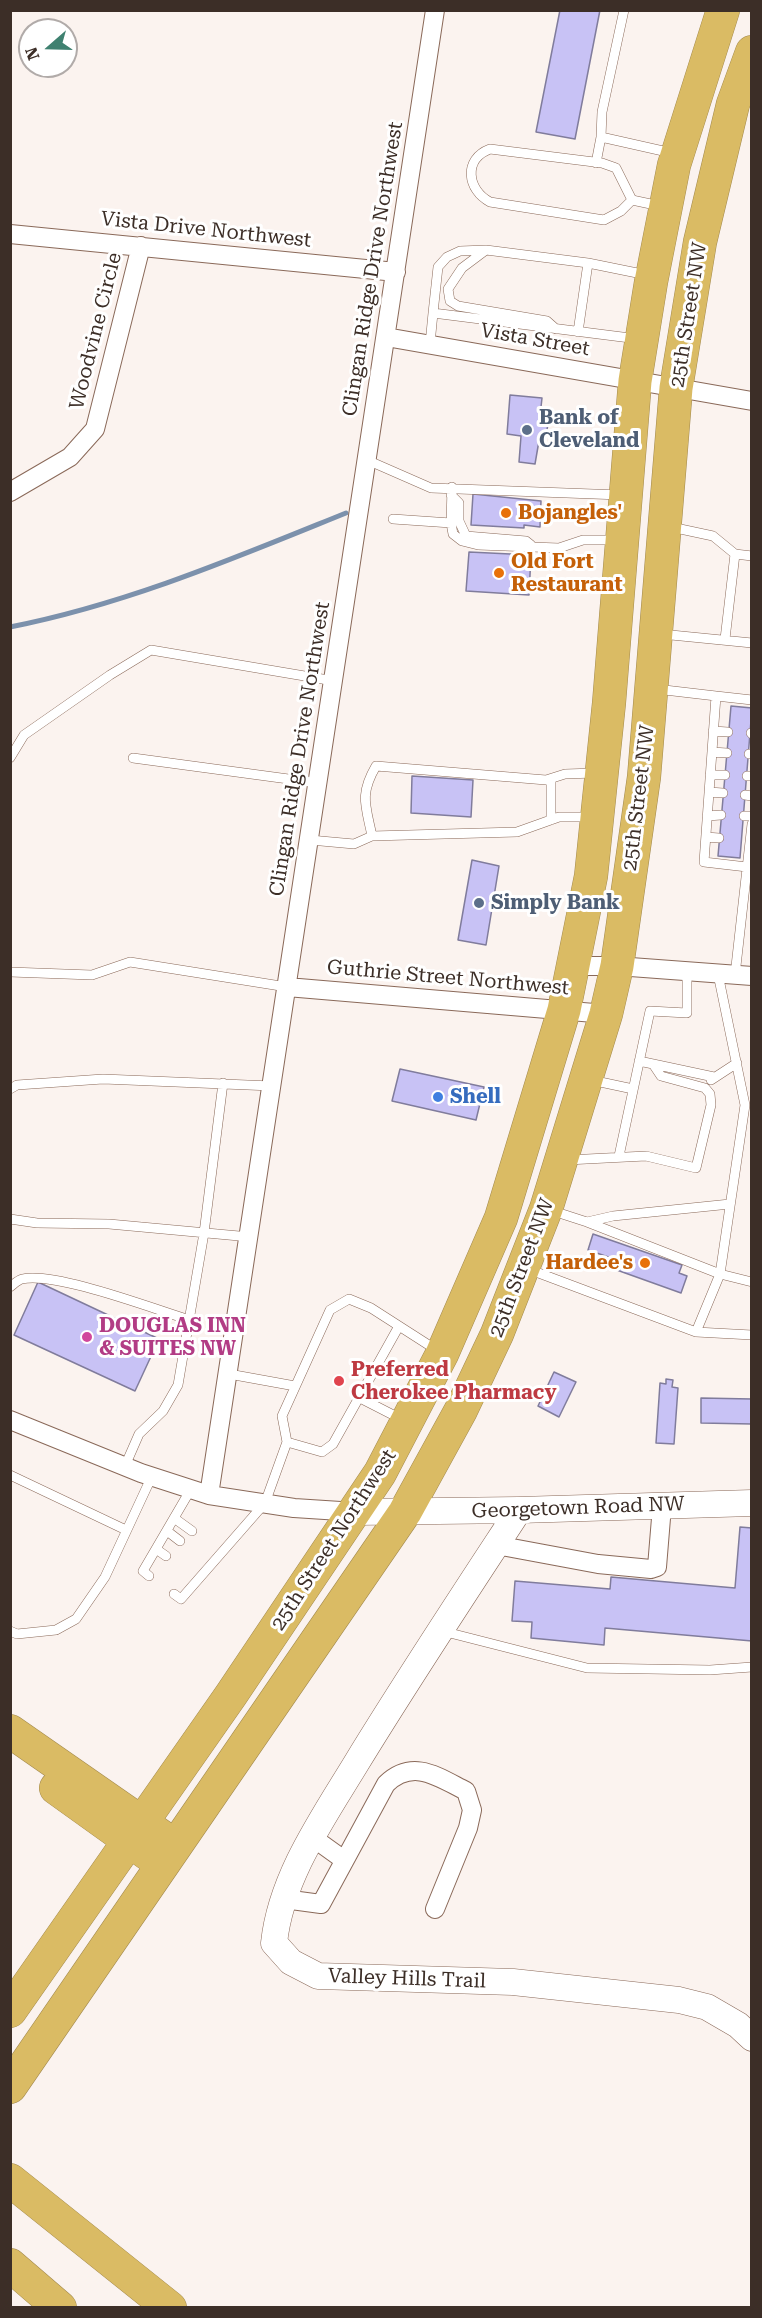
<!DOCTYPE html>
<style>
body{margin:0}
#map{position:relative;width:762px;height:2318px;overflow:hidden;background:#fbf3ef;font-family:"Roboto Serif",serif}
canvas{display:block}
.frame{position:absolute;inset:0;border:12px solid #3c2e27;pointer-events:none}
.north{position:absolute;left:18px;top:18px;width:60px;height:60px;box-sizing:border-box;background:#fff;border:2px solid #b1aba9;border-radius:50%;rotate:250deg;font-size:16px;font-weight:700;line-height:24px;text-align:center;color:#3c2e27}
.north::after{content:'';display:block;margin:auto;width:21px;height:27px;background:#3f8170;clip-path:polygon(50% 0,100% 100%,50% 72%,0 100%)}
</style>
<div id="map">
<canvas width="762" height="2318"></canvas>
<div class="frame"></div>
<div class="north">N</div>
</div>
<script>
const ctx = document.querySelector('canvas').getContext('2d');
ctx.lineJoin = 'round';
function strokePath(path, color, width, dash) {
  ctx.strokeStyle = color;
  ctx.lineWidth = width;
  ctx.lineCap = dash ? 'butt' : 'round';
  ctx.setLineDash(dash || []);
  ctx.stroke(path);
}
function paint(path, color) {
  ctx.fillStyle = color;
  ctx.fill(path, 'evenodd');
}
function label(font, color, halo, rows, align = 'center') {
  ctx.font = font + ' "Roboto Serif",serif';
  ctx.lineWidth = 6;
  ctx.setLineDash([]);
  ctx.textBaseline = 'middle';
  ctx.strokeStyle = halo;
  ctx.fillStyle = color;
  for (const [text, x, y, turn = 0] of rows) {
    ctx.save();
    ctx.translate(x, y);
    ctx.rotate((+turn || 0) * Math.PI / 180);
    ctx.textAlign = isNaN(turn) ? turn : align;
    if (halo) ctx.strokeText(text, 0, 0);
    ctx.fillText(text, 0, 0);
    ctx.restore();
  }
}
strokePath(new Path2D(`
 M 10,627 C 127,604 237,557 346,513`), '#7c91ac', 5);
const building = new Path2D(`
 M 560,10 L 600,10 L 575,139 L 536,132 Z
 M 510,395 L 542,398 L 541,407 L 551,408 L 546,435 L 540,435 L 535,464 L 519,462 L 521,436 L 507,434 Z
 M 473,494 L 541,501 L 540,527 L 524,525 L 524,528 L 471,525 Z
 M 469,552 L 531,555 L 529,595 L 466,591 Z
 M 731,706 L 752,708 L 740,858 L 718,856 Z
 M 412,776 L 473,780 L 471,817 L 411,813 Z
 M 472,860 L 499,866 L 486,945 L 458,940 Z
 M 400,1069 L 484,1087 L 476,1120 L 392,1101 Z
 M 593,1234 L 682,1265 L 679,1273 L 687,1276 L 681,1293 L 614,1269 L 617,1260 L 588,1250 Z
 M 38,1282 L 159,1339 L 135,1391 L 14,1335 Z
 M 554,1372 L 576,1382 L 559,1417 L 538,1406 Z
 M 666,1379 L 673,1380 L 672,1387 L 678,1388 L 674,1444 L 656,1443 L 660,1383 L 666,1384 Z
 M 701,1398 L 752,1399 L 752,1424 L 701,1423 Z
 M 740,1527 L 752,1528 L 752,1641 L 605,1628 L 604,1645 L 531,1638 L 532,1622 L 512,1621 L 515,1581 L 610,1589 L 611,1577 L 735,1588 Z`);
paint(building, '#c8c2f5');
strokePath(building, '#807c9c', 1.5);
const lane = new Path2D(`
 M 624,10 L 602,112 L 601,137 L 672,153
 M 490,149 L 602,163 L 616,168 L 632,200 L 621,211 L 604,220 L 490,202 C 467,190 463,159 490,149 Z
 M 596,163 L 601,137
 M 632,200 L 660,206
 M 486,250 L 462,268 L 448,289 L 450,301 L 458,306 L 547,321 L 556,329
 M 578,332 L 588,263
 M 638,339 L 433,313 L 438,267 L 447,257 L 460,251 L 486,250 L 588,263 L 647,275
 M 430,344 L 433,313
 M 367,460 L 431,488 L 621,495
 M 452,487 L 451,523 L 453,534 L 462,541 L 478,545 L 559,548 L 583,540 L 615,540
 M 451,495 L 459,503 L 459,521 L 466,536 L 526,541 L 531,545
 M 393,519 L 451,523
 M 671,527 L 713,536 L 735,554 L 752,556
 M 661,634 L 752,643
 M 725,639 L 735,554
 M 656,689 L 716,696
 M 713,731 L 728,732
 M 751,733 L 752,734
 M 712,752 L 727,753
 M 749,754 L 752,754
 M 10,758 L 24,735 L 110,675 L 151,650 L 334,681
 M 133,758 L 318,783
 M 710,775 L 725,775
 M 747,776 L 752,776
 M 551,779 L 551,820
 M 709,792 L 723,793
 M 745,795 L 752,796
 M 707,816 L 721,815
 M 744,816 L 752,816
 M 372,836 C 366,806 359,795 376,766 L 546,780 L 565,774 L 595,773
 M 706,837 L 719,838
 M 310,840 L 354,844 L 372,836 L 517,832 L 559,817 L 592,817
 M 747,867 L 704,862 L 716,696 L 752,700
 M 10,972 L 92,975 L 130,962 L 287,987
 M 735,975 L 752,824
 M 639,1061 L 714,1077
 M 591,1080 L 633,1089
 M 711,1080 L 737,1063
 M 10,1089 L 17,1085 L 103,1079 L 272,1086
 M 619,1156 L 650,1011 L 687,1013 L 687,971
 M 567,1160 L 646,1156 L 696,1168 L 711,1105 L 710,1094 L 705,1088 L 661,1076 L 653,1064
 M 553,1211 L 587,1222 L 613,1216 L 730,1204
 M 10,1219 L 37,1223 L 109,1224 L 250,1237
 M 587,1222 L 720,1274 L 745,1105 L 718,974
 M 528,1269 L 696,1332 L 752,1335
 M 10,1287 C 14,1284 18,1280 22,1279 C 54,1271 154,1309 190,1320
 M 696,1332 L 720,1274 L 752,1282
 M 229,1374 L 295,1386
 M 360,1398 L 403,1420
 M 287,1442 L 322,1452 L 333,1444 L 399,1326
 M 125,1466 L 139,1434 L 163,1411 L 178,1385 L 204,1233 L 223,1083
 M 10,1475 L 126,1530
 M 174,1518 L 192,1531
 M 167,1531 L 180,1541
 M 156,1549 L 166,1556
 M 149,1576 L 143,1571 L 191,1489
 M 174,1594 L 181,1599 L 265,1503 L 287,1442 L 282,1416 L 330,1310 L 349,1299 L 371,1308 L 438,1351
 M 10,1631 L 17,1634 L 56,1630 L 76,1619 L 105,1577 L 152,1476
 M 442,1631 L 587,1668 L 710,1670 L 752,1667`);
const street = new Path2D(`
 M 10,234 L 396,272
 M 386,337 L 752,401
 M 10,492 L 70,457 L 95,429 L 141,246
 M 573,966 L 617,966 L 752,976
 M 287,987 L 606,1014
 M 10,1420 L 141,1473 L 209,1495 L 294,1508 L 356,1512
 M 209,1495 L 435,10
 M 496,1545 L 598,1564 L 651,1569 L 657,1567 L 662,1506
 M 312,1837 L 344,1860
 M 284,1899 L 321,1904 L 386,1784 C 413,1758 438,1777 466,1791 L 472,1810 L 468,1828 L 435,1909`);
const secondary = new Path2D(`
 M 519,1510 C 464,1594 409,1677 357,1762 C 323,1818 281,1877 274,1943 L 291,1962 L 318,1976 L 513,1982 L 679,2000 L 707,2007 L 738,2025 L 752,2038
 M 356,1512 L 519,1510 L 752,1503`);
const highway = new Path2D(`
 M 10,1731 L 161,1836
 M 56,1788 L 148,1854
 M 10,2011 L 231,1695 L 380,1473 L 442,1354 L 501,1218 L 564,1010 L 591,876 L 609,703 L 635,381 L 651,282 L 674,165 L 723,10
 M 10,2087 L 405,1512 L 461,1410 L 497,1334 L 546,1209 L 606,1014 L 617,966 L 644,777 L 676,388 L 700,242 L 733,104 L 752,52
 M 10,2180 L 170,2308
 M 10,2265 L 60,2308`);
strokePath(lane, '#8a6959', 10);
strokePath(street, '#8a6959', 20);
strokePath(secondary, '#8a6959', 27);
strokePath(highway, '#a38a4f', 34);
strokePath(lane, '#fff', 9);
strokePath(street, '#fff', 18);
strokePath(secondary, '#fff', 26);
strokePath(highway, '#dabb64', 33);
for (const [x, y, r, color] of [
 [527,430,6,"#5c6f8a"],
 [506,513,6,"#e8710a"],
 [499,573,6,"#e8710a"],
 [479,903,6,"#5c6f8a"],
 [438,1097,6,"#3f7fe0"],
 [645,1263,6,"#e8710a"],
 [87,1337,6,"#d1479c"],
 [339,1381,6,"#e0444e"]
]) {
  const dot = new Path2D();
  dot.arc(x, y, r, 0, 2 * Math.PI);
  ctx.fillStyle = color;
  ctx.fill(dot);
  strokePath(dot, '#fff', 2);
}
label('20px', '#3c2e27', '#fff', [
 ["Vista Drive Northwest",206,230,6],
 ["Clingan Ridge Drive Northwest",373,269,-81],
 ["25th Street NW",689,315,-81],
 ["Woodvine Circle",96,331,-76],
 ["Vista Street",535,340,10],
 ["Clingan Ridge Drive Northwest",300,749,-81],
 ["25th Street NW",639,798,-83],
 ["Guthrie Street Northwest",448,978,5],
 ["25th Street NW",522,1268,-69],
 ["Georgetown Road NW",578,1508,-2],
 ["25th Street Northwest",334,1540,-57],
 ["Valley Hills Trail",407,1979,2]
]);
label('bold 20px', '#4e5e75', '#fff', [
 ["Bank of",539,418],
 ["Cleveland",539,441],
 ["Simply Bank",491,903]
], 'left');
label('bold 20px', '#c56008', '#fff', [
 ["Bojangles'",518,513],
 ["Old Fort",511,562],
 ["Restaurant",511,585],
 ["Hardee's",633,1263,"right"]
], 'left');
label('bold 20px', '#366cbe', '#fff', [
 ["Shell",450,1097]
], 'left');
label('bold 20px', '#b23c85', '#fff', [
 ["DOUGLAS INN",99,1326],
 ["& SUITES NW",99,1349]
], 'left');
label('bold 20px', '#be3a42', '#fff', [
 ["Preferred",351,1370],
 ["Cherokee Pharmacy",351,1393]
], 'left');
</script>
